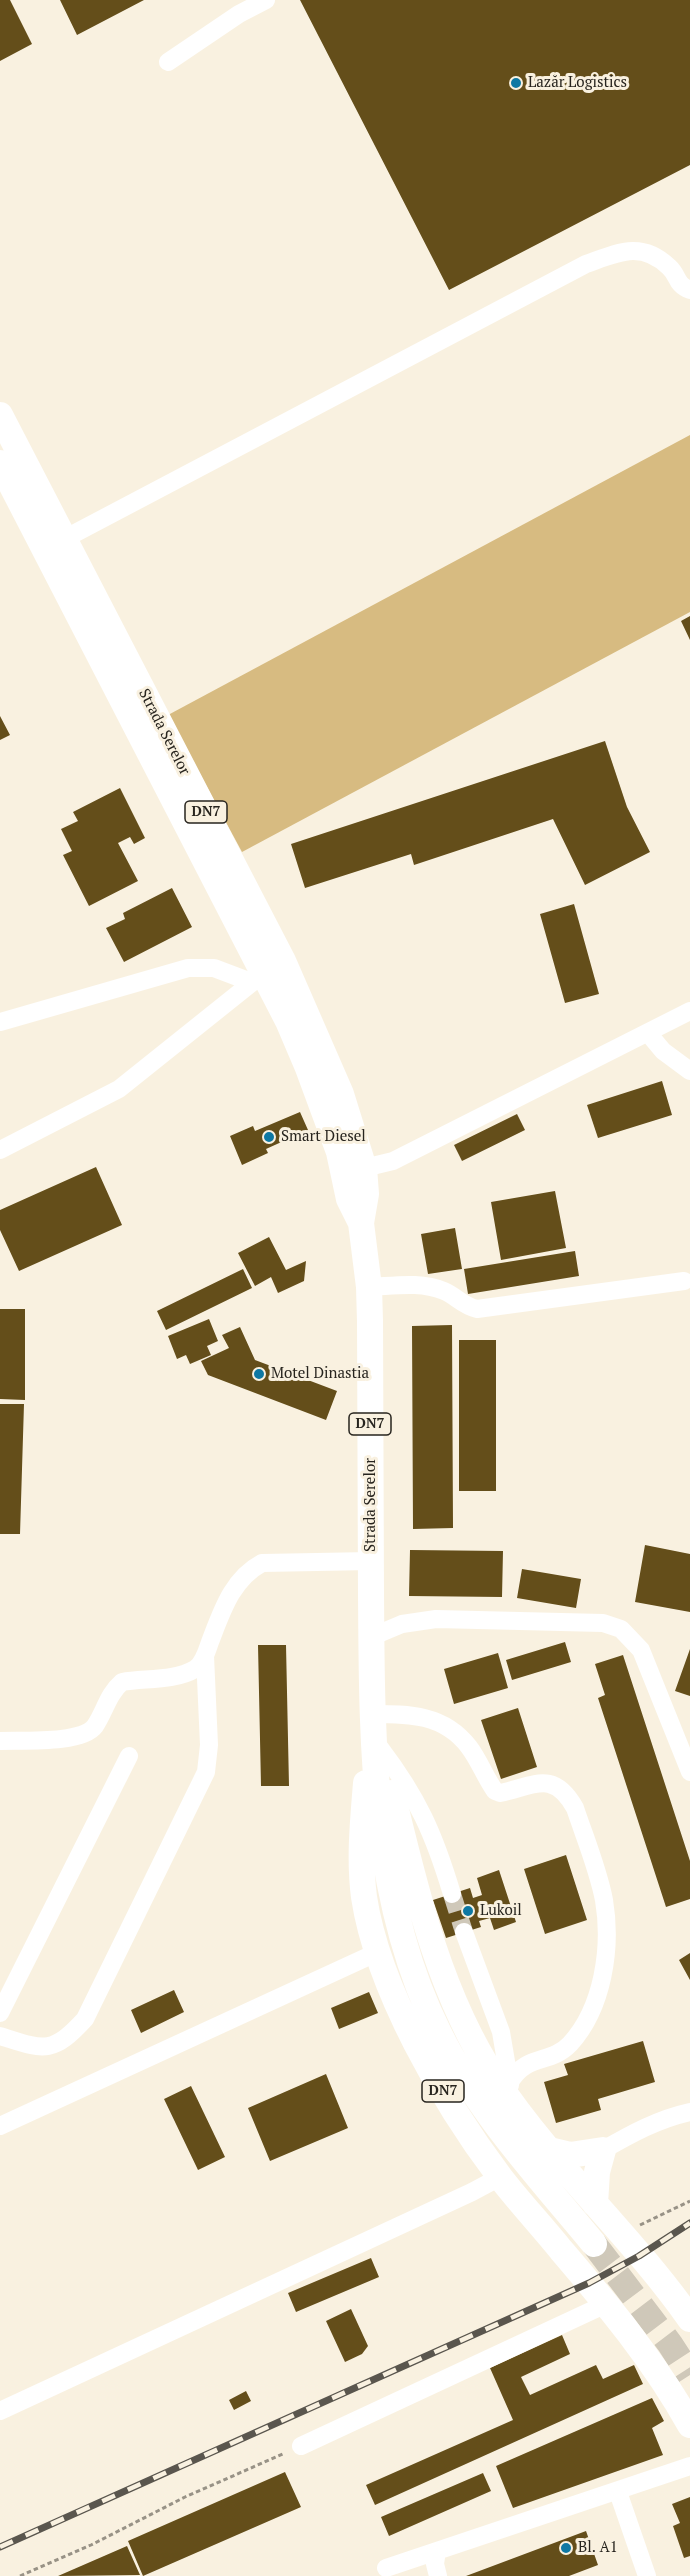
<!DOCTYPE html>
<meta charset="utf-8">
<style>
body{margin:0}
canvas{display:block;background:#f9f1e0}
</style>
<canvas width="690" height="2576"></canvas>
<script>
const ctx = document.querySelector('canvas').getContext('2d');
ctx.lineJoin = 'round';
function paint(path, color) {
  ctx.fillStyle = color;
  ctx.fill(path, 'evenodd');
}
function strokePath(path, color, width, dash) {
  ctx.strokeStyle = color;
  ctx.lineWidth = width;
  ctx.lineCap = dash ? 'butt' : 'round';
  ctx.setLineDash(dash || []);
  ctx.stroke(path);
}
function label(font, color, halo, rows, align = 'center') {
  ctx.font = font + ' "PT Serif",serif';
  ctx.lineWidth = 6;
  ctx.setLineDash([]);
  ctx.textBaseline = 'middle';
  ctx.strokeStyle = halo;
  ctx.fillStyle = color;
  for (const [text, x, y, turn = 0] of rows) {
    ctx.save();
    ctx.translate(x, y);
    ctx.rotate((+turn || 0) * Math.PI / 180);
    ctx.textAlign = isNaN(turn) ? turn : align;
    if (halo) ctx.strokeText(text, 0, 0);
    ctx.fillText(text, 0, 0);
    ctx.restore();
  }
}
paint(new Path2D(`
 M 690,435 L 690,612 L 242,852 L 168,715 Z`), '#d7bb81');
paint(new Path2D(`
 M 0,0 L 10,0 L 32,44 L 0,61 Z
 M 60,0 L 144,0 L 77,35 Z
 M 300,0 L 690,0 L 690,165 L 449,290 Z
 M 690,616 L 690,640 L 681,621 Z
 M 0,716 L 10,735 L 0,740 Z
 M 605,741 L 627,807 L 650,852 L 585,885 L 553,819 L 414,865 L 411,854 L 305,888 L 291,844 Z
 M 120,788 L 145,838 L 134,844 L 130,837 L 118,843 L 138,881 L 89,906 L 63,855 L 72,851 L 61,829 L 78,821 L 73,812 Z
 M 172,888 L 192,927 L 124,962 L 106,928 L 125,919 L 123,913 Z
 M 574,904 L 599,994 L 565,1003 L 540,914 Z
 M 662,1081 L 672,1115 L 598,1138 L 587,1105 Z
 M 300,1112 L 308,1130 L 266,1149 L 268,1153 L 242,1165 L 230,1136 L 253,1126 L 255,1131 Z
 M 517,1114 L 525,1130 L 462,1161 L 454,1145 Z
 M 96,1167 L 122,1225 L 19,1271 L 0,1230 L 0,1210 Z
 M 555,1191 L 566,1248 L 501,1260 L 491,1202 Z
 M 455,1228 L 462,1269 L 428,1274 L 421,1234 Z
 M 269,1237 L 286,1270 L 306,1261 L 304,1281 L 278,1293 L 271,1277 L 255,1286 L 238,1253 Z
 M 575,1251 L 579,1276 L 468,1294 L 464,1269 Z
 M 243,1269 L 252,1288 L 166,1330 L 157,1311 Z
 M 0,1309 L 25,1309 L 25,1400 L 0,1399 Z
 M 209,1319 L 218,1341 L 207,1346 L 211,1355 L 190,1364 L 186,1355 L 177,1359 L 168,1336 Z
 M 452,1325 L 453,1528 L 413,1529 L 412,1326 Z
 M 240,1327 L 255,1360 L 337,1391 L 326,1420 L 208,1375 L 201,1361 L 229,1348 L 222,1335 Z
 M 459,1340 L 496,1340 L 496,1491 L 459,1491 Z
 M 0,1404 L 24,1404 L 20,1534 L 0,1534 Z
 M 645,1545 L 690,1554 L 690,1612 L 635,1602 Z
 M 410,1550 L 503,1551 L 502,1597 L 409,1596 Z
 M 522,1569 L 581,1579 L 576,1608 L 517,1598 Z
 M 565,1642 L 571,1662 L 512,1680 L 506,1660 Z
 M 258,1645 L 286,1645 L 289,1786 L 261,1786 Z
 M 690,1649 L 690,1696 L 675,1691 Z
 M 498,1653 L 508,1688 L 454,1704 L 444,1669 Z
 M 623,1655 L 690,1861 L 690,1899 L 666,1907 L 598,1698 L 605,1695 L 595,1664 Z
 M 518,1708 L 537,1767 L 501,1779 L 481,1720 Z
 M 566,1855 L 587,1920 L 545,1934 L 524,1869 Z
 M 499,1870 L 516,1922 L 494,1930 L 490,1918 L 479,1921 L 481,1927 L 446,1938 L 433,1900 L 470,1888 L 473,1898 L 482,1895 L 477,1878 Z
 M 690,1953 L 690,1980 L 679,1960 Z
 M 174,1990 L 184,2012 L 141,2033 L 131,2010 Z
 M 369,1992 L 378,2013 L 339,2029 L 331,2008 Z
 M 643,2041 L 655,2082 L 598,2099 L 601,2110 L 556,2123 L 544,2082 L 568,2075 L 564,2064 Z
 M 326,2074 L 348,2128 L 270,2161 L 248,2108 Z
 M 191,2086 L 225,2157 L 198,2170 L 164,2099 Z
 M 371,2258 L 379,2277 L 296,2312 L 288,2293 Z
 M 351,2309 L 368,2346 L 362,2354 L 345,2362 L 326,2321 Z
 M 562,2335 L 570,2354 L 521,2377 L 530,2395 L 596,2365 L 603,2379 L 634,2365 L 643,2384 L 375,2505 L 366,2485 L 513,2420 L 490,2368 Z
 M 246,2391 L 251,2401 L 234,2410 L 229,2400 Z
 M 652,2398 L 664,2421 L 652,2428 L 663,2455 L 513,2508 L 496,2466 Z
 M 285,2472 L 301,2507 L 143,2576 L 128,2541 Z
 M 483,2473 L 491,2491 L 389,2536 L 381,2517 Z
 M 690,2497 L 690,2556 L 684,2558 L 673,2526 L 680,2523 L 672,2504 Z
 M 586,2531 L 598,2565 L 569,2576 L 466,2576 Z
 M 127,2546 L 140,2575 L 58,2576 Z`), '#644e1a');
strokePath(new Path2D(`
 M 452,1894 L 464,1932`), '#cfc8b9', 18, [18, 9]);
strokePath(new Path2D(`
 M 594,2244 L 670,2344 L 690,2375`), '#cfc8b9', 26, [26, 13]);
strokePath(new Path2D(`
 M 640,2225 L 690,2201
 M 20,2576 L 91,2545 L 185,2497 L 285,2453`), '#989286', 3, [4.5, 3]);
strokePath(new Path2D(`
 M 168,62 L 239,14 L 266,0
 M 64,539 L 586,264 C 617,253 641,240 669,267 C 679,276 675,284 690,290
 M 0,1022 L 188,968 L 214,968 L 251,982
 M 648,1033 L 663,1051 L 690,1071
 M 0,1150 L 119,1089 L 264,973
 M 364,1168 L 393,1161 L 690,1011
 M 369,1287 C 394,1286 420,1281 444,1291 C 456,1296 463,1306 477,1309 L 684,1281
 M 371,1637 L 402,1624 L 436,1619 L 603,1623 L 621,1629 L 641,1650 L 690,1772
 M 372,1714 C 409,1714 444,1714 469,1747 C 479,1760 485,1777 495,1791 L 500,1793 C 534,1786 553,1769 575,1808 C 585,1838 598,1869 604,1900 C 612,1948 603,2008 570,2044 C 550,2065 527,2053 510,2082
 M 0,1741 C 22,1740 82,1744 95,1726 C 105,1711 108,1694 122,1682 C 145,1678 175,1681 195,1669 C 203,1664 207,1651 210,1642 C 222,1611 232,1579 262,1563 L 371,1561
 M 380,1748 C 418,1798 434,1834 452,1894
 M 464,1932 L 501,2032 L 510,2085
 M 0,2013 L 129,1756
 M 0,2036 C 44,2050 52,2055 85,2019 L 206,1772 L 209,1745 L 205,1656
 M 0,2126 L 378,1952
 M 603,2150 C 631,2134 658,2119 690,2112
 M 0,2411 L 472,2192 L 500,2177
 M 301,2446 L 606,2304
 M 618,2492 L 647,2576
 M 437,2551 L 435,2564 L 438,2576
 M 386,2568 L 690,2466`), '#fff', 18);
strokePath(new Path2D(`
 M 0,415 L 283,961 L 341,1094 L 364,1168 L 366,1194 L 361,1223 L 369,1287 L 370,1321 C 370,1412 371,1502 371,1593 C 372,1741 371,1898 439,2033 C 478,2112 539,2177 594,2244
 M 0,463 L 288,1021 L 308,1068 L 339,1152 L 349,1199 L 361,1223
 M 366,1783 C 363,1821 359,1859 364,1897 C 378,1989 444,2103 500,2177 C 519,2202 541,2225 561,2250 C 608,2305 655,2362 690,2425
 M 392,1793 C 416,1892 439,1993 495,2079 C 552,2165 631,2235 690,2319
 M 549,2150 L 570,2155 L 603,2150 L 597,2172 L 595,2204`), '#fff', 26);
const rail = new Path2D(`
 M 0,2547 L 589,2283 L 639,2256 L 690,2223`);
strokePath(rail, '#5a564e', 7);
strokePath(rail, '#f9f1e0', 4.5, [14]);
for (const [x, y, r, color] of [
 [516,83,6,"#0e78a3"],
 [269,1137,6,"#0e78a3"],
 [259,1374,6,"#0e78a3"],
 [468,1911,6,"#0e78a3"],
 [566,2548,6,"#0e78a3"]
]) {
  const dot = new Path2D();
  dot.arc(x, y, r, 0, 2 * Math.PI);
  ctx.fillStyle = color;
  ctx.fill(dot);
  strokePath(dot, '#f9f1e0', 2);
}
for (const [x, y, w] of [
 [206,812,42],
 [370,1424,42],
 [443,2091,42]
]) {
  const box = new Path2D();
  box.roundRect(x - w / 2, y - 11, w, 22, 4.5);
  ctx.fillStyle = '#f9f1e0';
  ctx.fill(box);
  strokePath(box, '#27241e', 1.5);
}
label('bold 14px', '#27241e', null, [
 ["DN7",206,812],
 ["DN7",370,1424],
 ["DN7",443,2091]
]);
label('15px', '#27241e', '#f9f1e0', [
 ["Lazăr Logistics",528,83],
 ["Smart Diesel",281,1137],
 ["Motel Dinastia",271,1374],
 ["Lukoil",480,1911],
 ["Bl. A1",578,2548]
], 'left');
label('15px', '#27241e', '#f9f1e0', [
 ["Strada Serelor",164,732,63],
 ["Strada Serelor",371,1505,-90]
]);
</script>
